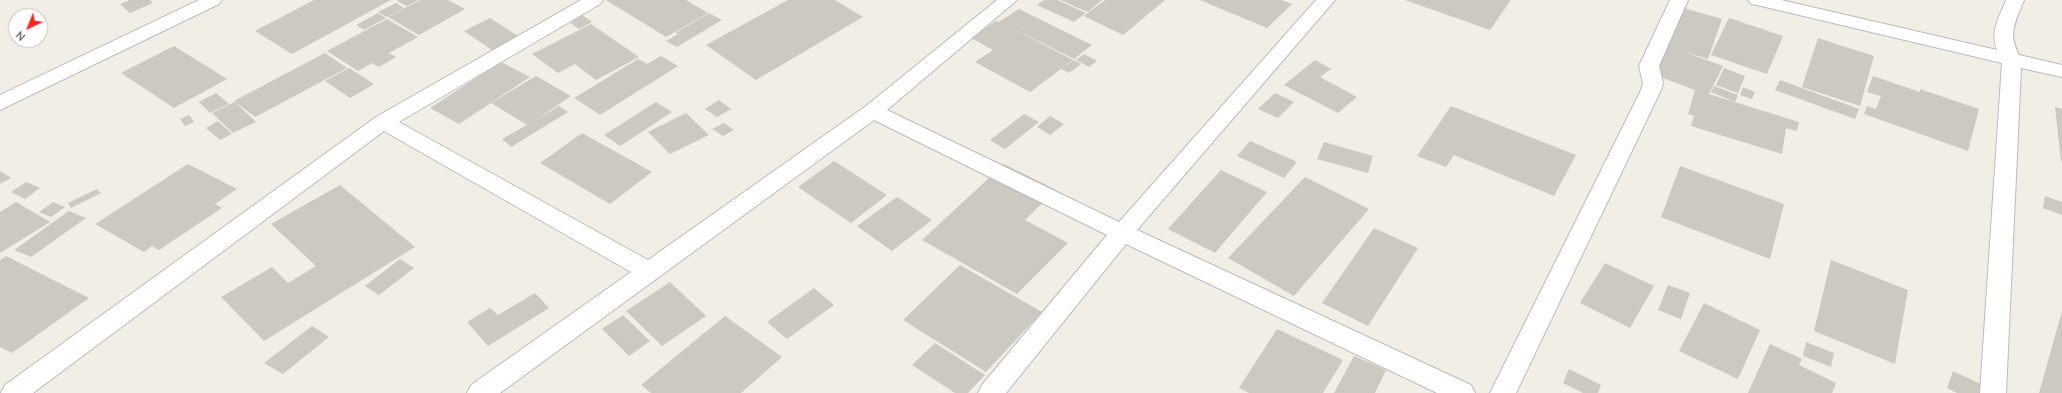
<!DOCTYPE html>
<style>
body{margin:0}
#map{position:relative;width:2062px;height:393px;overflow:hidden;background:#f1eee5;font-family:Quicksand,sans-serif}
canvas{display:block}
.north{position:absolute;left:8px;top:8px;width:40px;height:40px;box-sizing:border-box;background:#fff;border:1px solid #bec0c2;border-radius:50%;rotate:223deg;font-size:11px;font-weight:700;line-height:16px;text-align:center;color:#5d6267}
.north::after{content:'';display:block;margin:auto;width:14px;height:18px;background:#fc2621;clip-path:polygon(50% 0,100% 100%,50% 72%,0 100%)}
</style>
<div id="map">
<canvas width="2062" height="393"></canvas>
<div class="north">N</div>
</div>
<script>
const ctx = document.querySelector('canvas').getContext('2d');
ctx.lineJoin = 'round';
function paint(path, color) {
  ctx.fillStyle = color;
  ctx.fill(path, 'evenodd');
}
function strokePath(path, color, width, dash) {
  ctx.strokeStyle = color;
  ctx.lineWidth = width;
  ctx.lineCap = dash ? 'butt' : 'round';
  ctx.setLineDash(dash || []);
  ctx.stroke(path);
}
paint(new Path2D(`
 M 130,0 L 150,0 L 153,3 L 130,13 L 120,4 Z
 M 314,0 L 391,0 L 292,54 L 255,31 Z
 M 399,0 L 418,0 L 407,6 L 397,1 Z
 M 420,0 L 448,0 L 465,9 L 419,35 L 388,17 Z
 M 606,0 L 686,0 L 708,13 L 666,37 Z
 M 788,0 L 835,0 L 863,17 L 756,80 L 706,45 Z
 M 1044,0 L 1057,0 L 1086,13 L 1074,22 L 1037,5 Z
 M 1060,0 L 1102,0 L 1088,12 Z
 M 1105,0 L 1165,0 L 1123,35 L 1084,16 Z
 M 1200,0 L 1282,0 L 1292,4 L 1267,28 Z
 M 1405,0 L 1511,0 L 1490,30 Z
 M 396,3 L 404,8 L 387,17 L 378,12 Z
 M 1684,8 L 1722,19 L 1708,59 L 1679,50 L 1723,66 L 1709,94 L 1799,122 L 1797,131 L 1786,128 L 1782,154 L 1691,126 L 1694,116 L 1688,114 L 1695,90 L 1652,74 L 1668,46 Z
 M 1019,9 L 1092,45 L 1074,59 L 1006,25 L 1073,60 L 1030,92 L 975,62 L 993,50 L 971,38 L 996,21 L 999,22 Z
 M 378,13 L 386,18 L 364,30 L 356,25 Z
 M 709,13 L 722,20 L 677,47 L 666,41 L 678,34 L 675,33 Z
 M 581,14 L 592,22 L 579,29 L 568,21 Z
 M 490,18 L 518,36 L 492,50 L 464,31 Z
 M 1729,18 L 1783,36 L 1767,74 L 1711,55 Z
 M 387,19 L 418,37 L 389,53 L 396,57 L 379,67 L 372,63 L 358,71 L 327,51 Z
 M 591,24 L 639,57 L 596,80 L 575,64 L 558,73 L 532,54 Z
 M 1818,38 L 1874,56 L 1860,106 L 1802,87 Z
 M 174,46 L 227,79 L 174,108 L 121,73 Z
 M 325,53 L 347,68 L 255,117 L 234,101 Z
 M 1084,54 L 1097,61 L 1089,67 L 1076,60 Z
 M 661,56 L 678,66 L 600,115 L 574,98 L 638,59 L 647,64 Z
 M 1074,60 L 1081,64 L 1069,73 L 1061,69 Z
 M 1315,60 L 1331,69 L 1320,77 L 1357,97 L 1338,113 L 1284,85 Z
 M 501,62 L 530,77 L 459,124 L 430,108 Z
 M 349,68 L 374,84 L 350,98 L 325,81 Z
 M 1724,68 L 1745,76 L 1738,93 L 1716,85 Z
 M 536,76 L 571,96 L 533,122 L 559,106 L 568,112 L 511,147 L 502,139 L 527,125 L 491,103 Z
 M 1873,76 L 1920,92 L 1920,89 L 1979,109 L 1968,151 L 1864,114 L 1867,106 L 1876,109 L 1881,96 L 1867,92 Z
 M 1780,80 L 1859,109 L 1855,119 L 1775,90 Z
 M 1714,86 L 1738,95 L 1735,102 L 1711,92 Z
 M 1743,87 L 1755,92 L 1752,99 L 1740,95 Z
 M 216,93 L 229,104 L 210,113 L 199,102 Z
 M 1275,93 L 1294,102 L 1278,118 L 1258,109 Z
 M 719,100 L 731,109 L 717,117 L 705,109 Z
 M 235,102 L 256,122 L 233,133 L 212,113 Z
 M 656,102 L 672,112 L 620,146 L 604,135 Z
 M 1451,106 L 1576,155 L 1554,196 L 1454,155 L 1446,167 L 1417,156 Z
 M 2055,107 L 2062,109 L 2062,161 L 2061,161 Z
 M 686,113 L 709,135 L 670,154 L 648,132 Z
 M 1024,114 L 1039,122 L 1005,149 L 990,140 Z
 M 189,115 L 194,122 L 185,126 L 180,119 Z
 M 1050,116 L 1064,124 L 1050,135 L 1037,127 Z
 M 218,121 L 232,134 L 220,140 L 206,128 Z
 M 724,123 L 734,130 L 723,136 L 712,129 Z
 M 582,133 L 652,172 L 610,204 L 540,163 Z
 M 1250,141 L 1297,162 L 1284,178 L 1237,156 Z
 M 1324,142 L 1373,156 L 1368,173 L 1317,159 Z
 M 834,161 L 887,195 L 851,223 L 798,187 Z
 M 188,164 L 237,189 L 215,204 L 222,208 L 159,250 L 152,246 L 144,252 L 95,224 Z
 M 1004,164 L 1056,190 L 1025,220 L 1068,243 L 1017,294 L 922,240 Z
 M 1680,166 L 1784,204 L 1770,259 L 1661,217 Z
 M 1221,170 L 1267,192 L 1215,253 L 1168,229 Z
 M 0,171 L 11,178 L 0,184 Z
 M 1305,177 L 1369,209 L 1294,296 L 1228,258 Z
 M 26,182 L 40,188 L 25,199 L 11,192 Z
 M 340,185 L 415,247 L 264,341 L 221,297 L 272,267 L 288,283 L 316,266 L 271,224 Z
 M 97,189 L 101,193 L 71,208 L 68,203 Z
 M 2045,196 L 2062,202 L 2062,215 L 2043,208 Z
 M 897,197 L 932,220 L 892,251 L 857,226 Z
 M 16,202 L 50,222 L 0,253 L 0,212 Z
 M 53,202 L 65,207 L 51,217 L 39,212 Z
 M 69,211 L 86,218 L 31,257 L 14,250 Z
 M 1374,228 L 1418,248 L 1368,326 L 1322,303 Z
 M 6,256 L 89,298 L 12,353 L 0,347 L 0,260 Z
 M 400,259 L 414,268 L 379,295 L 365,286 Z
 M 1831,260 L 1908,290 L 1895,364 L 1814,331 Z
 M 1605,263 L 1654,286 L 1630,328 L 1580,303 Z
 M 960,265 L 1042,312 L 986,372 L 903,320 Z
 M 670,282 L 706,316 L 662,346 L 626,311 Z
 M 1668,285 L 1690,293 L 1681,319 L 1658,310 Z
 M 814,288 L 834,305 L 787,339 L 767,322 Z
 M 535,293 L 549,308 L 488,346 L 467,322 L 490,308 L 498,315 Z
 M 1704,303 L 1760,330 L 1738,379 L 1679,351 Z
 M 2062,311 L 2062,393 L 2039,393 Z
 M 623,315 L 650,341 L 629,356 L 602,329 Z
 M 725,316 L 782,357 L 741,393 L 651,393 L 641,385 Z
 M 312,326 L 329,337 L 283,374 L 264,363 Z
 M 1277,329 L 1343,360 L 1323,393 L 1249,393 L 1239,388 Z
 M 1806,342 L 1834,353 L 1831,367 L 1803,356 Z
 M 935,343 L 985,375 L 968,393 L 955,393 L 912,365 Z
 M 1770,344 L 1802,359 L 1799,365 L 1836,383 L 1832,393 L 1748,393 Z
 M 1354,356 L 1386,370 L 1375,393 L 1334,393 Z
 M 1569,369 L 1601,385 L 1598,393 L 1583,393 L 1563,383 Z
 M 1953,371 L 1985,386 L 1983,393 L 1957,393 L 1947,388 Z`), '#ccc8c2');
const minor = new Path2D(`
 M 199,0 L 222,0 L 219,4 L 0,110 L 0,95 Z
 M 581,0 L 603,0 L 600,4 L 399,122 L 648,260 L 866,106 L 997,0 L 1017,0 L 887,110 L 1119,222 L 1316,0 L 1335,0 L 1137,230 L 1471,385 L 1475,393 L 1437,393 L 1126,244 L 1006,393 L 978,393 L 982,385 L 1107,235 L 874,120 L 500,393 L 467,393 L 471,385 L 631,272 L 384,131 L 33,393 L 1,393 L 5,385 L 376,117 Z
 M 1670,0 L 1688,0 L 1659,66 L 1663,83 L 1661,90 L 1516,393 L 1490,393 L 1641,90 L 1643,83 L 1639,66 Z
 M 1748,0 L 1781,0 L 1997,50 C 1990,31 1999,18 2006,0 L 2024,0 C 2016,22 2007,32 2019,55 L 2062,65 L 2062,77 L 2021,68 L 2006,393 L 1980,393 L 2002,63 L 1757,5 L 1751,4 Z`);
strokePath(minor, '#b8bcc0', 2);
paint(minor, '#fff');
</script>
